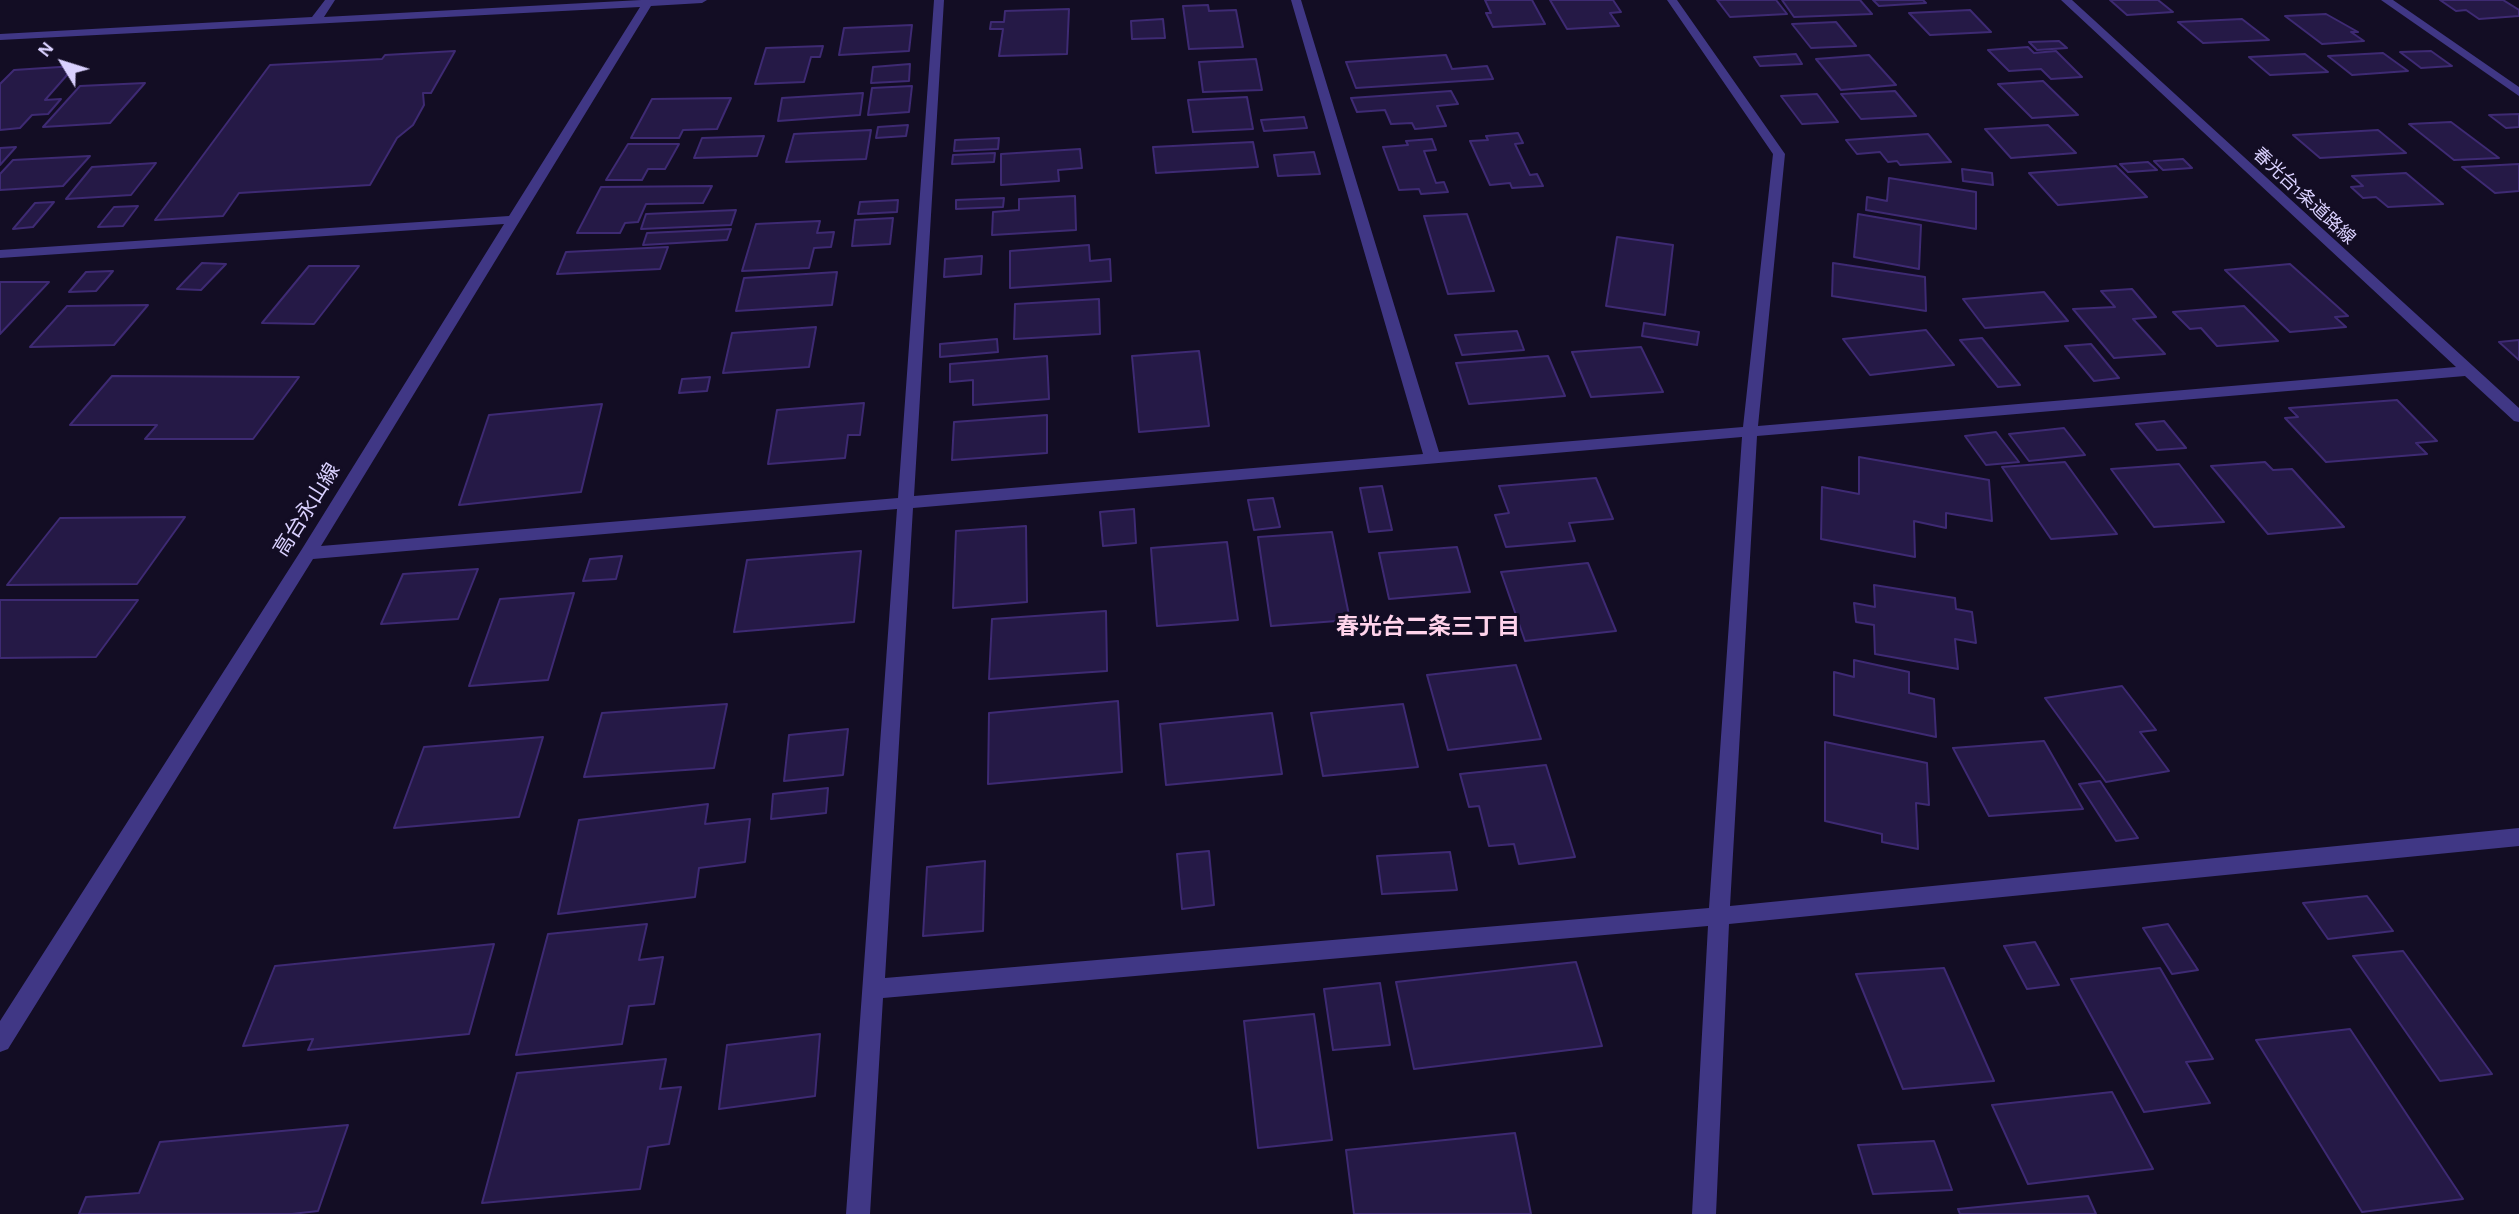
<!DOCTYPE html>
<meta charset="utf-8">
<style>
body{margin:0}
#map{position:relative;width:2519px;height:1214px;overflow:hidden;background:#130d24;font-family:"Alegreya Sans",sans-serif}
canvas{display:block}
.north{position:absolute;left:28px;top:28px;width:70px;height:70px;-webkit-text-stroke:5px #130d24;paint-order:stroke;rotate:308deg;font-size:19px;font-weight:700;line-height:28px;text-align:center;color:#dad1ff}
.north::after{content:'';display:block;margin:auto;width:24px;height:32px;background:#dad1ff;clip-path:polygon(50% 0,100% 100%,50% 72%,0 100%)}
</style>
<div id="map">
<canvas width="2519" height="1214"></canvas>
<div class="north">N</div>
</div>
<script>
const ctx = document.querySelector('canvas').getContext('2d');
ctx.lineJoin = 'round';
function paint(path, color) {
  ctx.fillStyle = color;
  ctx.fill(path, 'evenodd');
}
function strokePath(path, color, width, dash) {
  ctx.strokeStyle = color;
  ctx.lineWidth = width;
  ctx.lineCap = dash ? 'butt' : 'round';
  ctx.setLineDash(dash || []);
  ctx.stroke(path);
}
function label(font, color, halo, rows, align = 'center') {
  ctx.font = font + ' "Alegreya Sans","Noto Sans JP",sans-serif';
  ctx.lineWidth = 6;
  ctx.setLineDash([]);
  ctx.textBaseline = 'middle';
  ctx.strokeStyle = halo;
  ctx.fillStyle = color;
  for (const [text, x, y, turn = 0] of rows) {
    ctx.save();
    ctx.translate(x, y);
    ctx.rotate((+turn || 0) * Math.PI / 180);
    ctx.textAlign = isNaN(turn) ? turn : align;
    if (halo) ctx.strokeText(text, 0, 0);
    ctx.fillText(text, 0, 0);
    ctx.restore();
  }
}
const building = new Path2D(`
 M 1485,0 L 1532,0 L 1545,24 L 1493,27 L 1486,13 L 1491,13 Z
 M 1550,0 L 1613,0 L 1621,12 L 1610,13 L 1619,26 L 1567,29 Z
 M 1717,0 L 1776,0 L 1787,14 L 1730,17 Z
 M 1782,0 L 1860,0 L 1872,14 L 1794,17 Z
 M 1873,0 L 1923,0 L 1926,3 L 1879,6 Z
 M 2110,0 L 2158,0 L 2173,12 L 2127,15 Z
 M 2440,0 L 2503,0 L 2519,10 L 2519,16 L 2479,19 L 2466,10 L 2456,11 Z
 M 1208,5 L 1209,11 L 1236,10 L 1243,47 L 1189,49 L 1183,6 Z
 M 1069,9 L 1067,54 L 999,56 L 1003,29 L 990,29 L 991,22 L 1004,22 L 1005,11 Z
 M 1970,10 L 1991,32 L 1930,35 L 1909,13 Z
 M 2326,14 L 2358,32 L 2351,32 L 2364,41 L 2322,44 L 2285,16 Z
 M 1163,19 L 1165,38 L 1132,39 L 1131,21 Z
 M 2242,19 L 2269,40 L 2203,43 L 2178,22 Z
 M 1836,22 L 1856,46 L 1811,48 L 1792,24 Z
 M 912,25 L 909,51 L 839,55 L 844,28 Z
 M 2059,41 L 2067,48 L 2037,50 L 2029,42 Z
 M 823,46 L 820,57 L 811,57 L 804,82 L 755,84 L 766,48 Z
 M 2028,47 L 2034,53 L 2056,51 L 2082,77 L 2051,79 L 2041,69 L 2009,71 L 1988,50 Z
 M 455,51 L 431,93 L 423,93 L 424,105 L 413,125 L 397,138 L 370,185 L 239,193 L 223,216 L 155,220 L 270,65 L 382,59 L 385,55 Z
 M 2431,51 L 2452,66 L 2421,68 L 2400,52 Z
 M 2383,53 L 2408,71 L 2352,75 L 2328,56 Z
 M 1796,54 L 1802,64 L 1760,66 L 1754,57 Z
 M 2305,54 L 2328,72 L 2270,75 L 2249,57 Z
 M 1446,55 L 1452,69 L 1487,66 L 1493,79 L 1356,88 L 1346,62 Z
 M 1869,55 L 1896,85 L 1841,90 L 1816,59 Z
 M 1256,59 L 1262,90 L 1203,92 L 1199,62 Z
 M 910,64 L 909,81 L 871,83 L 873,67 Z
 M 75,66 L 45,100 L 61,99 L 48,114 L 32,115 L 20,128 L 0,130 L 0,84 L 14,70 Z
 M 2043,81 L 2078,115 L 2032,118 L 1998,84 Z
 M 145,83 L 110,123 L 43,127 L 80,86 Z
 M 912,86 L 909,112 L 868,115 L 872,88 Z
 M 1451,91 L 1458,104 L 1437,106 L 1446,126 L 1415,129 L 1412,123 L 1391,124 L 1385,110 L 1357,112 L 1351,98 Z
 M 1895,91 L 1916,116 L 1861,119 L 1841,94 Z
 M 863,93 L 860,115 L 778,121 L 782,98 Z
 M 1817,94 L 1838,122 L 1802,124 L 1781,96 Z
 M 1247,97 L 1253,129 L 1193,132 L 1188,100 Z
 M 731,98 L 717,129 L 683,130 L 679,138 L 631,138 L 652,99 Z
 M 2519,114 L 2519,127 L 2506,128 L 2489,115 Z
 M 1304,117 L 1307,128 L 1264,131 L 1261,120 Z
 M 2451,122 L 2499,158 L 2454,160 L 2409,124 Z
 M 908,125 L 906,136 L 876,138 L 878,127 Z
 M 2048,125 L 2076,153 L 2011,158 L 1985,129 Z
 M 871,130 L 866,159 L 786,162 L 794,134 Z
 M 2378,130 L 2406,153 L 2320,158 L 2293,135 Z
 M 1518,133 L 1523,143 L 1515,144 L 1530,175 L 1537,174 L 1543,186 L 1512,188 L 1510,183 L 1490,185 L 1470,141 L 1488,140 L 1486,136 Z
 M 1928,134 L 1951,162 L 1900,165 L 1897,161 L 1888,162 L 1880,152 L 1857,154 L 1846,140 Z
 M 764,136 L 757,156 L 694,158 L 702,138 Z
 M 999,138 L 998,149 L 954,151 L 955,140 Z
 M 1432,139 L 1436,150 L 1424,151 L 1436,183 L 1444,182 L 1448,192 L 1421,194 L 1419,189 L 1399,190 L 1383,147 L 1408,145 L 1406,141 Z
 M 1253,142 L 1258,167 L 1156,173 L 1153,147 Z
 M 628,144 L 679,144 L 665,169 L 648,169 L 642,180 L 606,180 Z
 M 16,147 L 0,165 L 0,148 Z
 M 1080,149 L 1082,168 L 1058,170 L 1059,181 L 1001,185 L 1001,154 Z
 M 1314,152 L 1320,174 L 1278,176 L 1274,155 Z
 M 995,153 L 994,162 L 952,164 L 953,155 Z
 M 90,156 L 63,186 L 0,190 L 0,174 L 13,160 Z
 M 2183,159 L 2192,168 L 2163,170 L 2154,161 Z
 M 2148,162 L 2157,170 L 2128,172 L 2120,164 Z
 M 156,163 L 131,195 L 66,199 L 92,167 Z
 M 2519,164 L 2519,191 L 2495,193 L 2462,167 Z
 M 2116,166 L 2147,197 L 2058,205 L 2029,173 Z
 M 1962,169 L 1992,173 L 1993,185 L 1963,181 Z
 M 2406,173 L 2443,204 L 2388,207 L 2376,197 L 2363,198 L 2351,187 L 2363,186 L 2352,176 Z
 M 1889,178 L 1976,192 L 1976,229 L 1866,210 L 1867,197 L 1887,201 Z
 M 712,186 L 703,203 L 646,204 L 638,222 L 625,223 L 620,233 L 577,233 L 601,187 Z
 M 1075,196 L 1076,230 L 992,235 L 993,212 L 1019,210 L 1019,199 Z
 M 1004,198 L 1003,207 L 956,209 L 956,200 Z
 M 898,200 L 897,212 L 858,214 L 860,202 Z
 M 54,202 L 33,227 L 13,229 L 35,203 Z
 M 138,206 L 123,226 L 98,227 L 114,207 Z
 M 736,210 L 731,225 L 641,229 L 646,214 Z
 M 1467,214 L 1494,291 L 1448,294 L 1424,216 Z
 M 1858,214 L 1921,225 L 1919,269 L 1854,257 Z
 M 893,218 L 890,244 L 852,246 L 855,220 Z
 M 820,221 L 817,233 L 834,232 L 831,247 L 814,248 L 809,268 L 742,271 L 756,224 Z
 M 731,229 L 727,240 L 643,245 L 647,233 Z
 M 1617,237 L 1673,245 L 1665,315 L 1606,306 Z
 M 1089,245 L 1090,261 L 1110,259 L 1111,281 L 1010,288 L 1010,251 Z
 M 668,247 L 660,269 L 557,274 L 566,252 Z
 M 982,256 L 981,274 L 944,277 L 945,259 Z
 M 202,263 L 226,264 L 201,290 L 177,289 Z
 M 1833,263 L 1925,277 L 1926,311 L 1832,296 Z
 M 2290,264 L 2348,316 L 2335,317 L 2346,327 L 2290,332 L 2225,270 Z
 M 309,266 L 359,266 L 314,324 L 262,323 Z
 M 113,271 L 96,291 L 69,292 L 86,272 Z
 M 837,272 L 832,305 L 736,311 L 744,278 Z
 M 0,282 L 49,282 L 0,334 Z
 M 2132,289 L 2156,317 L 2133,319 L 2165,354 L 2114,358 L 2073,309 L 2115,307 L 2101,291 Z
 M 2044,292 L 2068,321 L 1985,328 L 1963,299 Z
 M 1099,299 L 1100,334 L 1014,339 L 1015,304 Z
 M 148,305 L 114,345 L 30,347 L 67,306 Z
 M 2244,306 L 2278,341 L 2217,346 L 2201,328 L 2190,329 L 2173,312 Z
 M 1644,323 L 1699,332 L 1697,345 L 1642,336 Z
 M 816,327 L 809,367 L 723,373 L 732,333 Z
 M 1926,330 L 1954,365 L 1870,375 L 1843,339 Z
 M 1517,331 L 1524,350 L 1462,355 L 1455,335 Z
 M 1982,338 L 2020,385 L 1998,387 L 1960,340 Z
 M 997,339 L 998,352 L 940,357 L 940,344 Z
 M 2519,340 L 2519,360 L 2499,342 Z
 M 2091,344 L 2119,378 L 2094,381 L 2065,346 Z
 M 1641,347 L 1663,392 L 1591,397 L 1572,352 Z
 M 1199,351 L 1209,426 L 1139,432 L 1132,356 Z
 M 1047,356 L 1049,399 L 973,405 L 973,380 L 950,382 L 950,364 Z
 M 1548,356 L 1565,396 L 1469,404 L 1456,363 Z
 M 112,376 L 299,377 L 253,439 L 145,439 L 157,425 L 70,425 Z
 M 710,377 L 707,391 L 679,393 L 682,379 Z
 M 2397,400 L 2437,441 L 2416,443 L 2427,454 L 2326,462 L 2285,418 L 2298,417 L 2289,408 Z
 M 864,403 L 860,435 L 848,435 L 845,458 L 768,464 L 777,410 Z
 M 602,404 L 581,492 L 459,505 L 489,415 Z
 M 1047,415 L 1047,453 L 952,460 L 954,422 Z
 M 2164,421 L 2186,448 L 2157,450 L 2136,424 Z
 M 2064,428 L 2085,455 L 2029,461 L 2009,434 Z
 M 1996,432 L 2019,462 L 1986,465 L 1965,436 Z
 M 1859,457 L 1989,480 L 1992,521 L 1946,513 L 1946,528 L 1914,521 L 1915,557 L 1821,539 L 1822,487 L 1859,494 Z
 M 2065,462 L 2117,534 L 2051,539 L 2002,467 Z
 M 2265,462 L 2273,470 L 2292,469 L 2344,527 L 2268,534 L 2211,466 Z
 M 2179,464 L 2224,522 L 2154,527 L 2111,469 Z
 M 1596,478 L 1613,519 L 1569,523 L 1575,541 L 1506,547 L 1495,515 L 1509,513 L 1499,486 Z
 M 1382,486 L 1392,530 L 1369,532 L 1360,488 Z
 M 1273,498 L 1280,527 L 1254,530 L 1248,500 Z
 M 1134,509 L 1136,543 L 1103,546 L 1100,512 Z
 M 185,517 L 137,584 L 7,585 L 60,518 Z
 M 1026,526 L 1027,602 L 953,608 L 956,531 Z
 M 1332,532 L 1350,620 L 1271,626 L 1258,537 Z
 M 1227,542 L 1238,620 L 1157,626 L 1151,548 Z
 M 1457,547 L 1470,592 L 1389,599 L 1379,553 Z
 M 861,551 L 854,622 L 734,632 L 747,560 Z
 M 622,556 L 616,579 L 583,581 L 590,559 Z
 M 1588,563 L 1616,631 L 1525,641 L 1501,572 Z
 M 478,569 L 458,619 L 381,624 L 403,574 Z
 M 1874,585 L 1955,598 L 1956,609 L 1972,612 L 1976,643 L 1955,639 L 1958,669 L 1875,654 L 1874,625 L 1856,622 L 1854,603 L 1875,607 Z
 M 574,593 L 548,680 L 469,686 L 500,599 Z
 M 0,600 L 138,600 L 96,657 L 0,658 Z
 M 1106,611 L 1107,671 L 989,679 L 992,619 Z
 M 1854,660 L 1909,672 L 1909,693 L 1934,699 L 1936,737 L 1834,715 L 1834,672 L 1854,677 Z
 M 1516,665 L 1541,739 L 1448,750 L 1427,675 Z
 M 2122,686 L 2156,730 L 2140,732 L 2169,771 L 2106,782 L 2045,698 Z
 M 1118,701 L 1122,772 L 988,784 L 989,713 Z
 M 727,704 L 714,768 L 584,777 L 602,713 Z
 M 1403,704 L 1418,767 L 1323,776 L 1311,713 Z
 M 1272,713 L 1282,774 L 1166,785 L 1160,724 Z
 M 848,729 L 843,775 L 784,781 L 789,735 Z
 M 543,737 L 519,817 L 394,828 L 424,747 Z
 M 2044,741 L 2083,809 L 1989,816 L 1953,748 Z
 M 1825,742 L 1927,763 L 1929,805 L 1916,803 L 1918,849 L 1882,842 L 1882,834 L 1825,821 Z
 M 1546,765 L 1575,857 L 1519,864 L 1514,844 L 1489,846 L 1479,806 L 1469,807 L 1460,774 Z
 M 2100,781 L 2138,838 L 2116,841 L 2079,784 Z
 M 828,788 L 826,813 L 771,819 L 773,794 Z
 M 708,804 L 705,824 L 750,819 L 745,862 L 699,868 L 695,897 L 558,914 L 579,820 Z
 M 1209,851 L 1214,905 L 1182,909 L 1177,854 Z
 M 1450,852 L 1457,890 L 1382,894 L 1377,856 Z
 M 985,861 L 983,931 L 923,936 L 927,867 Z
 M 2367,896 L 2393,931 L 2328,939 L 2303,903 Z
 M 647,924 L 639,960 L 663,957 L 654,1004 L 629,1006 L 622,1044 L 516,1055 L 548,934 Z
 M 2168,924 L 2198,970 L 2172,974 L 2143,928 Z
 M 2035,942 L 2059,985 L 2027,989 L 2004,946 Z
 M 494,944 L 469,1034 L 308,1050 L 313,1039 L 243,1046 L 275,966 Z
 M 2403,951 L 2492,1074 L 2440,1081 L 2353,956 Z
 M 1576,962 L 1602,1046 L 1414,1069 L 1396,982 Z
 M 1944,968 L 1994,1081 L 1903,1089 L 1856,974 Z
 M 2160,968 L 2213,1059 L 2186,1062 L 2210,1103 L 2144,1112 L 2071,979 Z
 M 1380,983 L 1390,1045 L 1333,1050 L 1324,989 Z
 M 1314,1014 L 1332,1140 L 1258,1148 L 1244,1021 Z
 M 2350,1029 L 2463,1199 L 2362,1212 L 2256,1040 Z
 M 820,1034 L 815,1096 L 719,1109 L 727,1045 Z
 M 666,1059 L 660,1089 L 681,1087 L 669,1144 L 648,1147 L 640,1189 L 482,1203 L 517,1073 Z
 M 2112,1092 L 2153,1169 L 2028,1184 L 1992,1105 Z
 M 348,1125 L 318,1211 L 292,1214 L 79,1214 L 86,1197 L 139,1193 L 160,1142 Z
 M 1515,1133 L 1531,1214 L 1354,1214 L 1346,1150 Z
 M 1934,1141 L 1952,1190 L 1873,1194 L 1858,1145 Z
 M 2088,1196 L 2096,1214 L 1960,1214 L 1958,1209 Z`);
paint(building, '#251946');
strokePath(building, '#3e2a73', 2);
paint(new Path2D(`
 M 325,0 L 335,0 L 324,17 L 641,0 L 707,0 L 702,3 L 651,6 L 321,546 L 898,498 L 934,0 L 944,0 L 914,496 L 1423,454 L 1291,0 L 1301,0 L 1439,452 L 1743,427 L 1773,154 L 1667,0 L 1677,0 L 1785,154 L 1758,426 L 2456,367 L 2061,0 L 2072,0 L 2519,408 L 2519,422 L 2514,421 L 2465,376 L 1757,436 L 1730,906 L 2519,828 L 2519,846 L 1729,924 L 1716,1214 L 1692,1214 L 1708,926 L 883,998 L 870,1214 L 846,1214 L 897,509 L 313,559 L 8,1049 L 0,1052 L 0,1021 L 302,549 L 504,224 L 0,258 L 0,250 L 509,216 L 640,7 L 0,40 L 0,34 L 312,17 ZM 1742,437 L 1709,908 L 885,978 L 913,508 Z
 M 2381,0 L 2393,0 L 2519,87 L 2519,96 Z`), '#403785');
label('18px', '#dad1ff', '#130d24', [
 ["春光台1条道路線",2304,196,43]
]);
label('21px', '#dad1ff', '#130d24', [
 ["高台永山線",307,510,-58]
]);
label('bold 23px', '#ffd3eb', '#130d24', [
 ["春光台二条三丁目",1428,627]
]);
</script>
